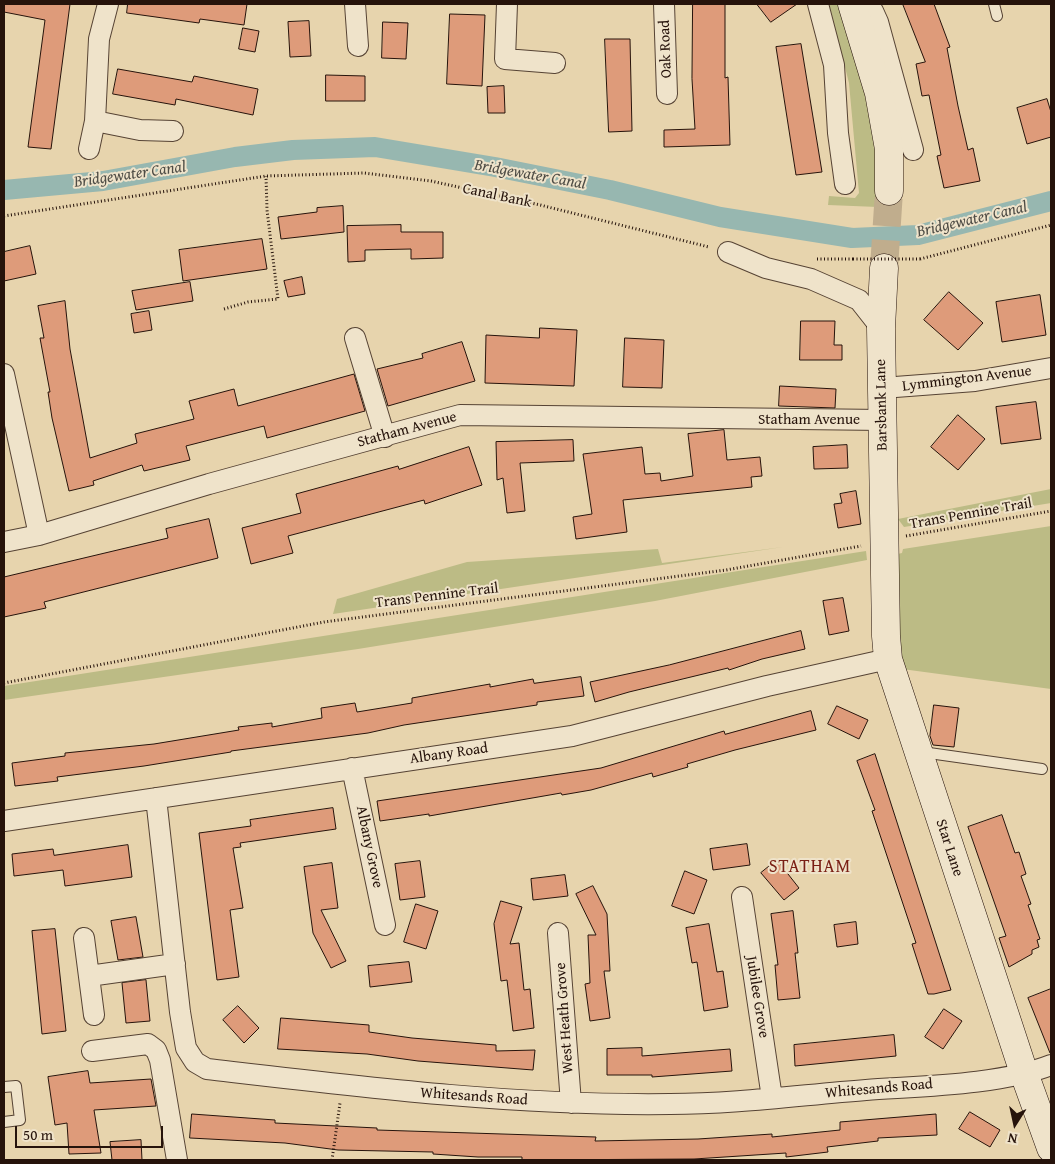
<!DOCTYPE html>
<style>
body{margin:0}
#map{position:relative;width:1055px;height:1164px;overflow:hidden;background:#e7d4ad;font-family:"Gentium Book Plus",serif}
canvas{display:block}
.frame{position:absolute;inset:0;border:5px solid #26130b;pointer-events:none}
.north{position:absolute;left:990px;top:1099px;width:50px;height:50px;-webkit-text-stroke:4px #efe3ca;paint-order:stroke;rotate:190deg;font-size:14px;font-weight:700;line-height:20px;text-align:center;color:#26130b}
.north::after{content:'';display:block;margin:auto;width:18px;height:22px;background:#26130b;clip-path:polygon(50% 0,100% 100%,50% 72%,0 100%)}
.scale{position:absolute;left:15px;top:1126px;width:148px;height:22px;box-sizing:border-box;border:2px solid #26130b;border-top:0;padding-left:6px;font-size:15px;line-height:18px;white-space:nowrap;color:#26130b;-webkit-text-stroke:4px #efe3ca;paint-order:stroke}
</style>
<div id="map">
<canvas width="1055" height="1164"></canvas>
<div class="frame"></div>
<div class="north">N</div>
<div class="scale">50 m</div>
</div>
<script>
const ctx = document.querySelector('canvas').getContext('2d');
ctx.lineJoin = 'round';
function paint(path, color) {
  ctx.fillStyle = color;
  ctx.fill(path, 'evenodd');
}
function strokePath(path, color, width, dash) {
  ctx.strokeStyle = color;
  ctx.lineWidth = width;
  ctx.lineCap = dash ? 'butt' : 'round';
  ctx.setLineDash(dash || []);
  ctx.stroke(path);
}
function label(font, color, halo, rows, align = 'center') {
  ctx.font = font + ' "Gentium Book Plus",serif';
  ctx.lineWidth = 4;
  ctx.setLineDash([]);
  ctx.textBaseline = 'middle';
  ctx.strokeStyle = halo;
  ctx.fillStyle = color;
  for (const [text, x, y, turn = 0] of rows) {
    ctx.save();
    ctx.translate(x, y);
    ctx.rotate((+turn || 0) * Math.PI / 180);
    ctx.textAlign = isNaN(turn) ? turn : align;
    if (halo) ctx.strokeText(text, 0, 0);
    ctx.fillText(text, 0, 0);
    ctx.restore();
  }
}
paint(new Path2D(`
 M 829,4 L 841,4 L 854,42 L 874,130 L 878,207 L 828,205 L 829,196 L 855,198 L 859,193 L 849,83 Z
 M 1051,489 L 1051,503 L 904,527 L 898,519 Z
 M 1051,526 L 1051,689 L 902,669 L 893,555 L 902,553 L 903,549 Z
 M 783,547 L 333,614 L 337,599 L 467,562 L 658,549 L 662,563 Z
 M 866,551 L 867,560 L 655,601 L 358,649 L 4,700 L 4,686 Z`), '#bcbb85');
strokePath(new Path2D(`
 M 4,190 L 103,181 L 235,157 L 293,150 L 375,147 L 495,167 L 610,190 L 720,217 L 852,238 L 918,235 L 1051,201`), '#97b7b0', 20);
const building = new Path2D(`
 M 4,4 L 70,4 L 51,149 L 28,147 L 45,20 L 4,12 Z
 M 128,4 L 247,4 L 244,25 L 200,19 L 199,23 L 127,13 Z
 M 693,4 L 725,4 L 725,78 L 728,77 L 730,145 L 664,147 L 664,130 L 695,129 L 692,79 Z
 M 757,4 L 797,4 L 771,22 Z
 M 903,4 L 934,4 L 950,47 L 947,48 L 958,106 L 968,150 L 973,148 L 980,181 L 944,188 L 937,156 L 941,155 L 929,95 L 922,96 L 916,64 L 925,62 Z
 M 450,14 L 485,15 L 482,86 L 447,84 Z
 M 309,21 L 311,56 L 290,57 L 288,22 Z
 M 383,22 L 408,23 L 406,59 L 382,58 Z
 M 243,28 L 259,31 L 255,52 L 239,49 Z
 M 605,39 L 630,39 L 632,131 L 609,132 Z
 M 801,44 L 822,172 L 796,175 L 776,47 Z
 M 118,69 L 192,82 L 194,76 L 258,89 L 253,115 L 176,99 L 175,105 L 113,94 Z
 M 326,75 L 365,76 L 365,101 L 326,101 Z
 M 504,86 L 505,113 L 488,113 L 487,87 Z
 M 1047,99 L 1051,112 L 1051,137 L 1027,144 L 1017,108 Z
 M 343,206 L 344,232 L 281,239 L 278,217 L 317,212 L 317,208 Z
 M 401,225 L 401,232 L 443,232 L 443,258 L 411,259 L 411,249 L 365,250 L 365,261 L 348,262 L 347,226 Z
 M 262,239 L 267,269 L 183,281 L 179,250 Z
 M 30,246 L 36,274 L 4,281 L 4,252 Z
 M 302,277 L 305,294 L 288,297 L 284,281 Z
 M 190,282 L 193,301 L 136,310 L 132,291 Z
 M 949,292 L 983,323 L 958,350 L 924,320 Z
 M 1040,295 L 1046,335 L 1002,342 L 996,302 Z
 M 65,301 L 70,349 L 90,458 L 137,443 L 135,434 L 194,419 L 189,401 L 234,389 L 238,406 L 354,374 L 365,411 L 267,438 L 264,426 L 186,446 L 190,460 L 144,471 L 142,465 L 93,481 L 94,485 L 69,491 L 52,418 L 48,392 L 50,392 L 40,338 L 44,338 L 38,306 Z
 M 149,311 L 152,330 L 134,333 L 131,314 Z
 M 801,321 L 835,321 L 834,345 L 842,345 L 842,360 L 800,360 Z
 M 540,328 L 577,330 L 574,386 L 485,383 L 486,335 L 539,338 Z
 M 625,338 L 664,340 L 662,388 L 623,387 Z
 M 462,342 L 475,381 L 388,406 L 377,369 L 423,358 L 422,354 Z
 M 780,386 L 836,389 L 835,408 L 779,406 Z
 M 1036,402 L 1041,439 L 1001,444 L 996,407 Z
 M 958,415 L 985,439 L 958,470 L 931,447 Z
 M 724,430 L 727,460 L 760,457 L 762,476 L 751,477 L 752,487 L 623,500 L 627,532 L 576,539 L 573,517 L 592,514 L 583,454 L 642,447 L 645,474 L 660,473 L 661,481 L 693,476 L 688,434 Z
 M 573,440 L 574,461 L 520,463 L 525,511 L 507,513 L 503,478 L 497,480 L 496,442 Z
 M 847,445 L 848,468 L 814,469 L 813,447 Z
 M 469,447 L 482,485 L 425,504 L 424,500 L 288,536 L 293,553 L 251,564 L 242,528 L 301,513 L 296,494 L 398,466 L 399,469 Z
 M 856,491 L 861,524 L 838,528 L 834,504 L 842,503 L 840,494 Z
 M 209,519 L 218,558 L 44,602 L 46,608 L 4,617 L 4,577 L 168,538 L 166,529 Z
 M 843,598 L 849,631 L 829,635 L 823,601 Z
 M 801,631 L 805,649 L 762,659 L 729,670 L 728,668 L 629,692 L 595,702 L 590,682 L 669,665 Z
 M 581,677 L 584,696 L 537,702 L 537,705 L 404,725 L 368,733 L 231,751 L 231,752 L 144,766 L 57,777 L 58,781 L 15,786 L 12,763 L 65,756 L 65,753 L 154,744 L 239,730 L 238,727 L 272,723 L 272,727 L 322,718 L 321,708 L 355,703 L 357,712 L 412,703 L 412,698 L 490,684 L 490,687 L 533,679 L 534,683 Z
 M 934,705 L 959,708 L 954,747 L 933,745 L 930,736 Z
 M 837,706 L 868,720 L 859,739 L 828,724 Z
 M 811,711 L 816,730 L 735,750 L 687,764 L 688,767 L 653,777 L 652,773 L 591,790 L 562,795 L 561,793 L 429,816 L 429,814 L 380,821 L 377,801 L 601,768 L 724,731 L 725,734 Z
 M 875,754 L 951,990 L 934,994 L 928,994 L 912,944 L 916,943 L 872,811 L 875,810 L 857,761 Z
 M 333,808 L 336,829 L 240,843 L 241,847 L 233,848 L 243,908 L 230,910 L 239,977 L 217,980 L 199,833 L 251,826 L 250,820 Z
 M 1002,815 L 1015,853 L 1019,852 L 1026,874 L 1021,876 L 1031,904 L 1028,905 L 1040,939 L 1037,940 L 1039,947 L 1032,950 L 1032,954 L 1009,967 L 999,938 L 1006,936 L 968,827 Z
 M 747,844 L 750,865 L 713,870 L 710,849 Z
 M 128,845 L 132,877 L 65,886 L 63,870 L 14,876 L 12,854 L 53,849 L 54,855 Z
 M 777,860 L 799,888 L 784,900 L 761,873 Z
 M 420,861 L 425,897 L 400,900 L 395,864 Z
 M 332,863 L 338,908 L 321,910 L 346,961 L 331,968 L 313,933 L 304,867 Z
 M 685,871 L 707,880 L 694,914 L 672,906 Z
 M 565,875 L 568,896 L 533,900 L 531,879 Z
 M 593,886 L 607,914 L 610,971 L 604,971 L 610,1018 L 590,1021 L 585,984 L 590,983 L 588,935 L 596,935 L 576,894 Z
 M 501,901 L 522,907 L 510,944 L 519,943 L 524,990 L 530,989 L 534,1028 L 513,1031 L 507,980 L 501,981 L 494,924 Z
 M 416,904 L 438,911 L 426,949 L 404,942 Z
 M 793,911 L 798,953 L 795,953 L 800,998 L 778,1000 L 775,965 L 778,965 L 771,914 Z
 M 136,917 L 143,957 L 118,960 L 111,921 Z
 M 856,922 L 858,944 L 837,947 L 834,925 Z
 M 709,924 L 717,972 L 723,971 L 728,1007 L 704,1011 L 697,962 L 692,963 L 686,928 Z
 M 55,929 L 66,1031 L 42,1034 L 32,931 Z
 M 409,962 L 412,982 L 370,987 L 368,966 Z
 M 146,980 L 150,1021 L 126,1023 L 122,983 Z
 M 1051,989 L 1051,1053 L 1050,1053 L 1028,998 Z
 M 238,1006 L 259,1028 L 244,1043 L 223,1020 Z
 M 944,1009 L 962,1021 L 943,1049 L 925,1037 Z
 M 281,1018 L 369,1025 L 369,1032 L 412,1038 L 496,1045 L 496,1051 L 535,1050 L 533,1070 L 418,1061 L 367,1054 L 278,1049 Z
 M 894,1035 L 896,1056 L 795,1066 L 794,1045 Z
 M 642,1048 L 642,1056 L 730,1049 L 732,1071 L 652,1077 L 652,1075 L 607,1075 L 607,1049 Z
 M 88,1071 L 90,1083 L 151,1079 L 156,1106 L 94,1110 L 101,1153 L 69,1154 L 67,1123 L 55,1125 L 48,1077 Z
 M 970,1112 L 1000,1130 L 990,1147 L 959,1129 Z
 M 192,1114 L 275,1120 L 275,1123 L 377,1128 L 377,1130 L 596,1137 L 595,1141 L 698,1139 L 772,1134 L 772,1137 L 840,1130 L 840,1122 L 936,1114 L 937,1135 L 878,1138 L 878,1141 L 827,1147 L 828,1152 L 786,1157 L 786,1153 L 694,1159 L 522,1160 L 522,1157 L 478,1157 L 433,1154 L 433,1152 L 338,1150 L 285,1143 L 190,1138 Z
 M 141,1140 L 142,1160 L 112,1160 L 110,1142 Z`);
paint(building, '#de9b7a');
strokePath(building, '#26130b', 1);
strokePath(new Path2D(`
 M 884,268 L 889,191`), '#c0ad8d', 28, [28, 14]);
const lane = new Path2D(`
 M 994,4 L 997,16
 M 922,752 L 1042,769
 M 4,1087 L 16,1086 L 20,1120 L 4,1122`);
const street = new Path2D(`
 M 355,4 L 358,46
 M 507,4 L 505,59 L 555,63
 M 664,4 L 667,94
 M 818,4 L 834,65 L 838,133 L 845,184
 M 864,4 L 873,11 L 878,22 L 913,150
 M 95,121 L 140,130 L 173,131
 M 89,149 L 95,121 L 99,39 L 108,4
 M 728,252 L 766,268 L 811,279 L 859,300 L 881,328
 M 355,338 L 385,437
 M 4,374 L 39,535
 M 882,388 L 975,381 L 1051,368
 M 4,542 L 39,535 L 209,484 L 460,415 L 883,420
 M 352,768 L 385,925
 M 156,798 L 180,1012 L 186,1048 L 195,1062 L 207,1069 C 362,1087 515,1106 670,1104 C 735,1104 801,1095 866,1090 C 921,1086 1000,1085 1051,1065
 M 4,821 L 572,736 L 767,686 L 888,659
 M 742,897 L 772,1098
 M 558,933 L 571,1103
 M 84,938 L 94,1015
 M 89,976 L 175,964
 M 92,1051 L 148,1044 L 156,1050 L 160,1060 L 177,1160`);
const secondary = new Path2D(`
 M 852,4 L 879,93 L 889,149 L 889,191
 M 884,268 L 881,328 L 886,636 L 888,659 L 1024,1073 L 1051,1148`);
strokePath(lane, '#564334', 12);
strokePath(street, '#564334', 22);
strokePath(secondary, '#26130b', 29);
strokePath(new Path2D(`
 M 4,216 L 266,176 L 364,173 L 431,181 L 536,204 L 709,247
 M 817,259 L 853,259
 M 920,259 L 1051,225
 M 224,309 L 248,302 L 278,299 L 267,210 L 266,176
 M 906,536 L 1051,511
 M 4,683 L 324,622 L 726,570 L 861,546
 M 332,1160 L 340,1103`), '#26130b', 3, [1, 2.5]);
strokePath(lane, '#efe3ca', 10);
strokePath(street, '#efe3ca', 20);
strokePath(secondary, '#efe3ca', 28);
strokePath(new Path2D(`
 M 853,259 L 920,259`), '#26130b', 3, [1, 2.5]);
label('15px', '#26130b', '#efe3ca', [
 ["Oak Road",666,49,-92],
 ["Canal Bank",497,196,12],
 ["Lymmington Avenue",967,379,-7],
 ["Barsbank Lane",882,405,-91],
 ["Statham Avenue",809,420],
 ["Statham Avenue",407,430,-15],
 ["Trans Pennine Trail",971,514,-10],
 ["Trans Pennine Trail",437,596,-7],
 ["Albany Road",449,754,-8],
 ["Albany Grove",369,847,78],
 ["Star Lane",949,848,72],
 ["Jubilee Grove",757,997,81],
 ["West Heath Grove",565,1018,-94],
 ["Whitesands Road",879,1089,-5],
 ["Whitesands Road",474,1097,4]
]);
label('italic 16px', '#4e4c45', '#efe3ca', [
 ["Bridgewater Canal",130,175,-8],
 ["Bridgewater Canal",530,175,10],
 ["Bridgewater Canal",972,220,-13]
]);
ctx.letterSpacing = '1px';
label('18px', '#7a1f14', '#efe3ca', [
 ["STATHAM",810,867]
]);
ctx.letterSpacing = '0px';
</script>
